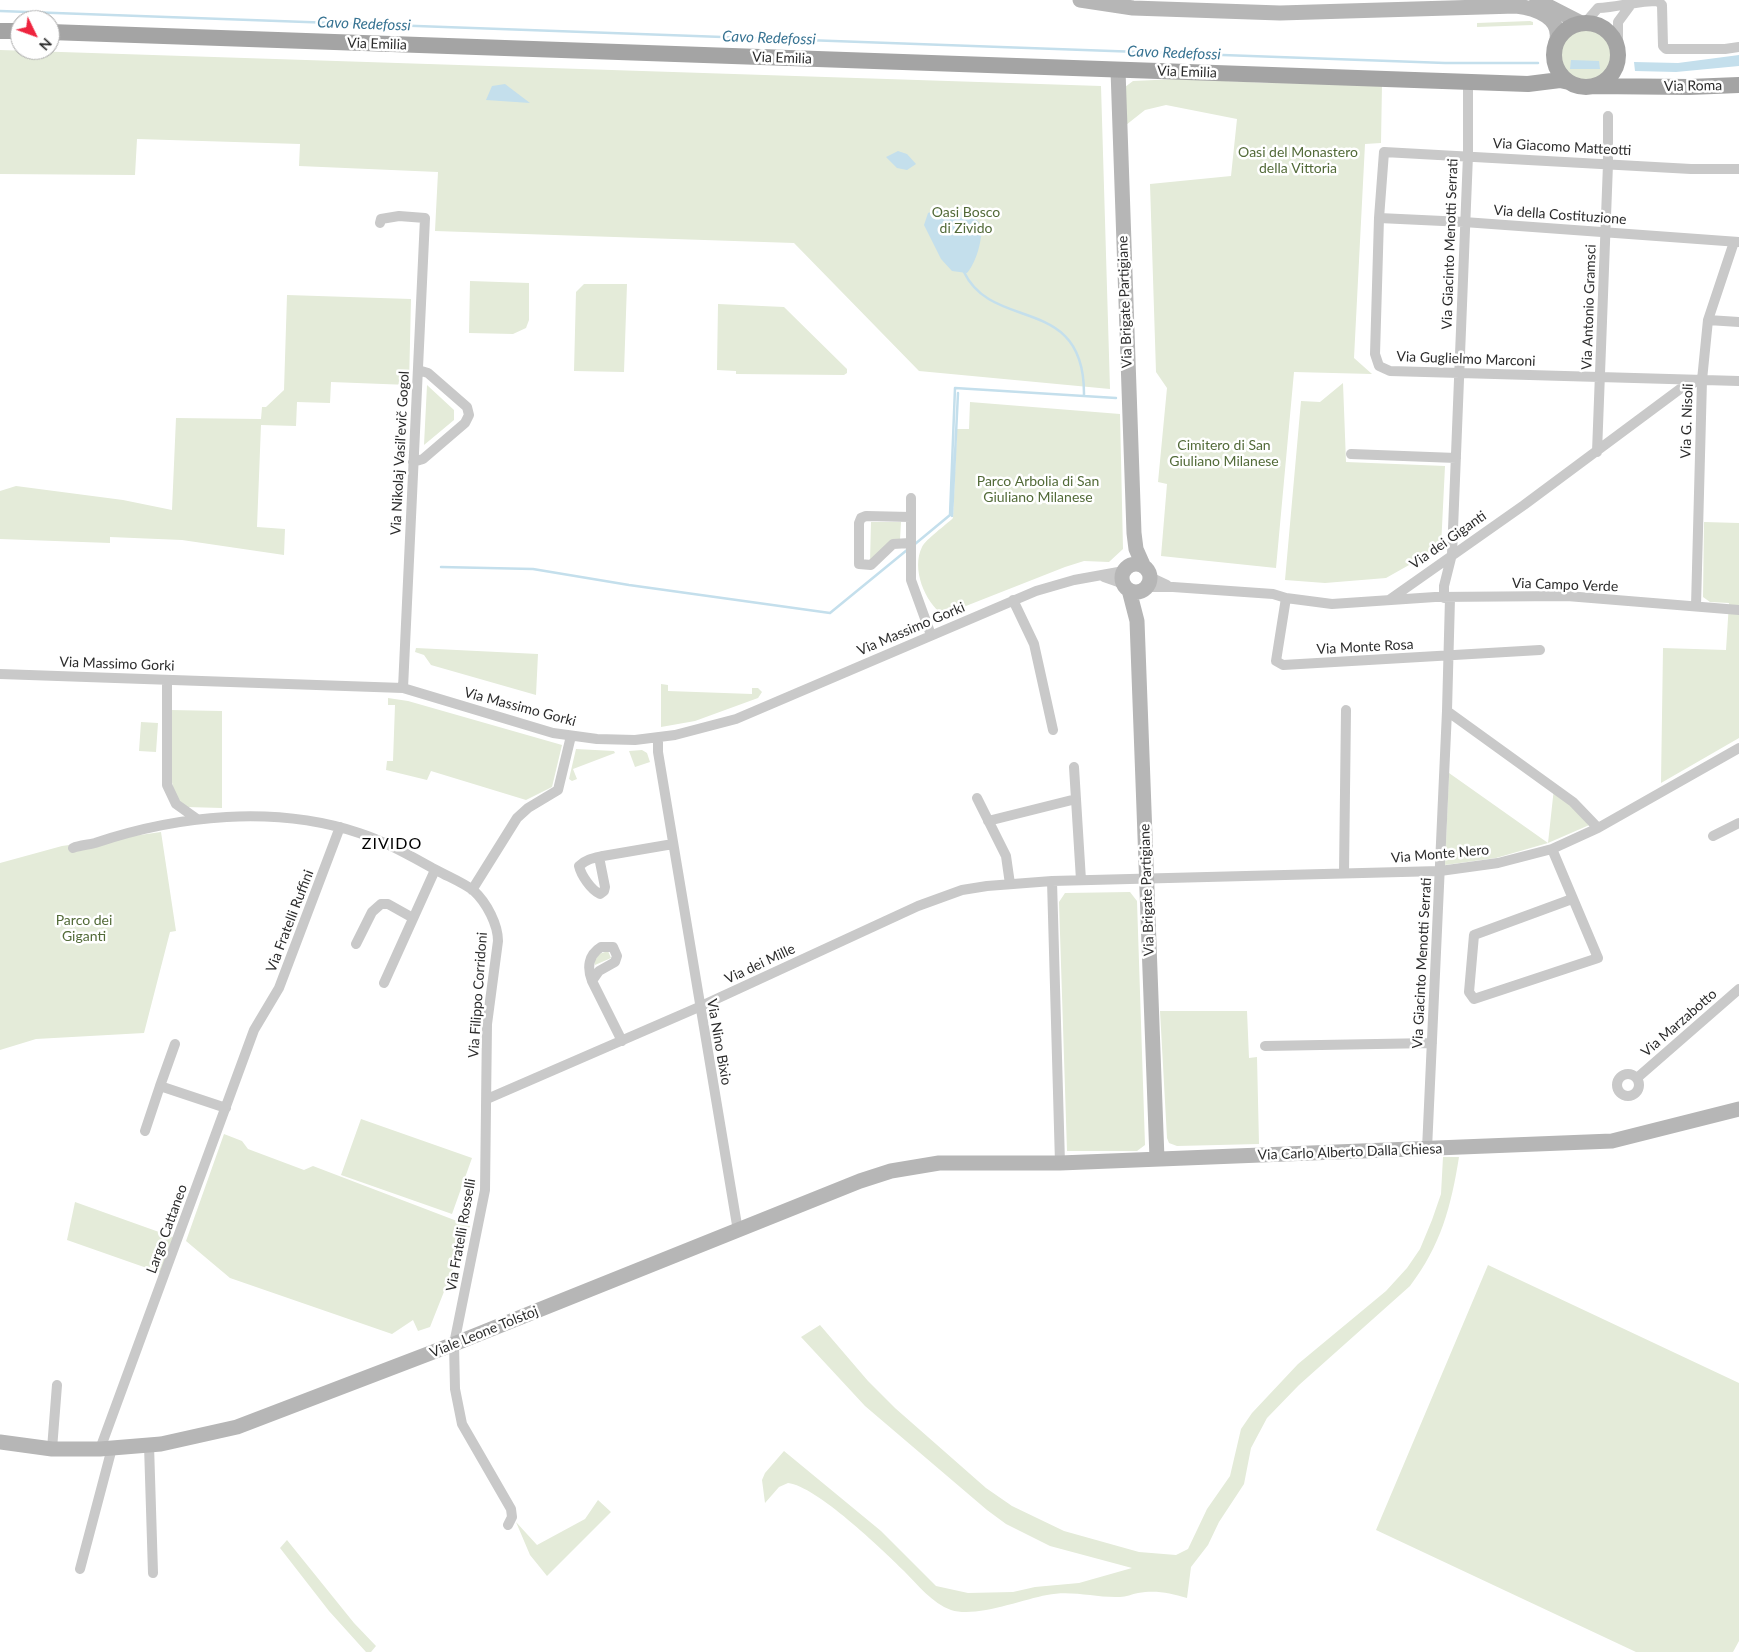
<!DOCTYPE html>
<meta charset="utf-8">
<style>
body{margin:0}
#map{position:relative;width:1739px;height:1652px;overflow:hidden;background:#fff;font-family:Lato,sans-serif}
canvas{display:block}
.north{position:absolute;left:10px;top:10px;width:50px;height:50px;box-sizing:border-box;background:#fff;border:1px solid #ababab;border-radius:50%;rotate:132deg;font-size:14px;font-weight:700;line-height:20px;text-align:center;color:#2c2c2c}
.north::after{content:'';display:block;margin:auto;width:18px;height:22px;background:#ee243e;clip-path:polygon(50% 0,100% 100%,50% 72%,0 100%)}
</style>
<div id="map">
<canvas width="1739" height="1652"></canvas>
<div class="north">N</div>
</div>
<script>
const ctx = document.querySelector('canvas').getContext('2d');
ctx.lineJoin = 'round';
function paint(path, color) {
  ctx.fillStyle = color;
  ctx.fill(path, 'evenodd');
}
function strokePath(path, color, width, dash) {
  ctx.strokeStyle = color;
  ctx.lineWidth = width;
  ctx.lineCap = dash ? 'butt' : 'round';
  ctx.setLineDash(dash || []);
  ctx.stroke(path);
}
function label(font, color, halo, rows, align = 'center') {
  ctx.font = font + ' Lato,sans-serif';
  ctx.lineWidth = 5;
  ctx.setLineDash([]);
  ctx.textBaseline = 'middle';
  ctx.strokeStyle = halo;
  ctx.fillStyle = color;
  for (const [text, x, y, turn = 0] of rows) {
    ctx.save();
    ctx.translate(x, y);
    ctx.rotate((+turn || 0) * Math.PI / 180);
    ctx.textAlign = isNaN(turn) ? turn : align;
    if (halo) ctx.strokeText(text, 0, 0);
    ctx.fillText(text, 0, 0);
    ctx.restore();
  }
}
paint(new Path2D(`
 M 1530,21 L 1533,22 L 1533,25 L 1477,27 L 1477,23 Z
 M1561 55a25 25 0 1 1 50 0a25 25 0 1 1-50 0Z
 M 0,50 L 1101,86 L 1110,389 L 919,371 L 794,243 L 435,231 L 438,172 L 299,166 L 300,144 L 137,139 L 135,175 L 0,174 Z
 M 1177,79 L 1271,83 L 1382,84 L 1381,143 L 1365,144 L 1354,358 L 1372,374 L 1294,372 L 1276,568 L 1161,556 L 1167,484 L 1158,482 L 1167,388 L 1156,372 L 1150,184 L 1231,176 L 1237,119 L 1166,105 L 1145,110 L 1126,125 L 1121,90 L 1133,81 Z
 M 470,281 L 529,283 L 529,320 L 526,328 L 513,334 L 469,333 Z
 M 584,284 L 627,284 L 624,372 L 574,371 L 576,292 Z
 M 287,295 L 411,299 L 409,385 L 331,382 L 330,403 L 297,402 L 296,426 L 261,425 L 257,527 L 285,529 L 284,555 L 182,540 L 110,537 L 110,543 L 0,539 L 0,491 L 16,486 L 123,500 L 172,510 L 176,418 L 261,419 L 262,407 L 266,407 L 284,390 Z
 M 718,304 L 784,307 L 847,369 L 847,373 L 844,375 L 736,374 L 736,371 L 717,370 Z
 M 1343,383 L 1346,462 L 1445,466 L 1441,547 L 1386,578 L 1325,583 L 1285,580 L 1301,401 L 1320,402 Z
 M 427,385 L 454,410 L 454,420 L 424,445 Z
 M 970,402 L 1120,414 L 1123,549 L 1109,562 L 1084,561 L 1065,567 L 943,615 C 925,602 911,569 922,547 C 926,539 946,525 953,518 L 957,429 L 969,429 Z
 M 871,522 L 901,522 L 900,540 L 870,562 Z
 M 1704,522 L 1739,523 L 1739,738 L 1661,783 L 1663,648 L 1726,650 L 1729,603 L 1710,602 L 1703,597 Z
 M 416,648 L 538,654 L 536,695 L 431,665 L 424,655 L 415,652 Z
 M 661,684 L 668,685 L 668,691 L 752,694 L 752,688 L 758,688 L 762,692 L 758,698 L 695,721 L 661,727 Z
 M 388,698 L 408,701 L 562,745 L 552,787 L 526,800 L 431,771 L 427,780 L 386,770 L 387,761 L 393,761 L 395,705 L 388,705 Z
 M 170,710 L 222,711 L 222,808 L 186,807 L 174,795 L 171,776 Z
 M 141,722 L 158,723 L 156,752 L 139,751 Z
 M 576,749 L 614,751 L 615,753 L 573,769 L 577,779 L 572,781 L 569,779 Z
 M 642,750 L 647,753 L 650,762 L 635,767 L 629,751 Z
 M 1449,773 L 1548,843 L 1554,788 L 1594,823 L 1548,843 L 1496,858 L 1445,865 Z
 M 161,832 L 176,931 L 170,932 L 144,1033 L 36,1039 L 0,1050 L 0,863 L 62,846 Z
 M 1130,892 L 1137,901 L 1145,1145 L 1137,1151 L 1067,1151 L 1059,902 L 1065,893 Z
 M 608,951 L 611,958 L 595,965 L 594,962 L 599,954 Z
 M 1160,1011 L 1247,1011 L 1249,1058 L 1257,1057 L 1259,1144 L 1177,1146 L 1169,1143 L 1167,1138 Z
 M 361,1119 L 472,1158 L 452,1214 L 341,1175 Z
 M 224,1134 L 242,1141 L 248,1149 L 304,1170 L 313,1166 L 470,1226 L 430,1327 L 418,1331 L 413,1320 L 392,1334 L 230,1278 L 186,1241 Z
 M 1443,1157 L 1459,1157 C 1451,1207 1441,1245 1410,1286 L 1299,1385 L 1267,1418 L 1251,1448 L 1244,1484 L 1219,1522 L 1208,1545 L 1191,1567 L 1187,1598 C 1170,1593 1156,1590 1138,1593 C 1132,1594 1126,1597 1120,1597 C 1095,1598 1072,1590 1047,1595 C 1020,1600 976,1618 951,1610 C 932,1603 918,1585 904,1571 C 882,1549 816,1486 788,1483 L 779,1487 L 765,1503 L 762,1480 L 765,1473 L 784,1451 L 881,1531 L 936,1586 L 968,1593 L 1013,1592 L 1035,1587 L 1079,1583 L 1132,1568 L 1050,1546 L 1006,1524 L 987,1510 L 865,1406 L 801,1337 L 820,1325 L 868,1381 L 895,1408 L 986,1488 L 1012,1506 L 1064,1531 L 1139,1552 L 1176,1555 L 1188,1549 L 1207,1509 L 1230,1476 L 1241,1429 L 1252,1413 L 1298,1364 L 1386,1291 L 1407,1268 L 1420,1249 L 1432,1220 L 1441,1194 Z
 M 75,1202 L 173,1237 L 161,1273 L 67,1240 Z
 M 1488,1265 L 1739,1383 L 1739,1641 L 1733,1652 L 1636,1652 L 1376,1530 Z
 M 598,1500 L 611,1512 L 547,1576 L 530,1555 L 516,1522 L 537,1545 L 585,1519 Z
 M 287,1540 L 354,1623 L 376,1646 L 371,1652 L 366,1652 L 329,1611 L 280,1548 Z`), '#e4ebd9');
paint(new Path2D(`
 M 1739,55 L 1739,66 L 1676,72 L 1635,71 L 1634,62 L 1678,63 Z
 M 1571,60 L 1599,61 L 1600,69 L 1570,69 Z
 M 505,84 L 530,103 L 486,100 L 492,86 Z
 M 898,151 L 907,154 L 916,164 L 907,170 L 897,168 L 886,157 Z
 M 939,209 C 955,213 972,209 981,226 C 983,239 976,263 967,273 L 952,271 L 941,259 L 924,225 L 928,213 Z`), '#c4dfec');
strokePath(new Path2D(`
 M 0,11 L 1445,63 L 1538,63
 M 964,272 C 993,333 1085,293 1084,395
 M 952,516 L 958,393
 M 915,544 L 950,515 L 955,388 L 1116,398
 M 441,567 L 533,569 L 629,585 L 830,613 L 907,550`), '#c4dfec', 2.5);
strokePath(new Path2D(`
 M 1585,23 L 1598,8 C 1619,7 1637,1 1658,1 L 1662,5 L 1663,46 L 1666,49 L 1725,49 L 1739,47
 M 1618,52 L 1618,22 L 1632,3
 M 1739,169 L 1691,169 L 1384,152 L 1379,218 L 1375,354 L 1379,366 L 1390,371 L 1739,381
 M 1379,218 L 1464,222 L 1739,242
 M 380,223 L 381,219 L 399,216 L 425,218 L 403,688
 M 1708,320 L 1739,322
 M 1597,452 L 1608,164 L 1608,116
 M 1351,454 L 1456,458
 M 413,462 L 423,459 L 465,423 L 469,415 L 467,407 L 428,373 L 418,370
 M 911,498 L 911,580 L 931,635
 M 910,543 L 893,544 L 871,565 L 859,564 L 859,523 L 861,518 L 866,516 L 911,517
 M 1104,577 L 1124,584
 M 1150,577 L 1167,585
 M 1146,587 L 1173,587 L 1273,594 L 1286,598 L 1332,604 L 1435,597 L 1567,596 L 1739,610
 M 1286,598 L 1276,661 L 1283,665 L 1540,650
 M 1444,598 L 1444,586 L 1452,554 L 1468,155 L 1468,82
 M 1013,600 L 1034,644 L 1053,730
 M 1389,600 L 1524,505 L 1680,389 L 1698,381
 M 1696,606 L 1702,380 L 1708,320 L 1734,242
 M 0,674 L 403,688 L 553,733 L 597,739 L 635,740 L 675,735 L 736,719 L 1036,591 L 1074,580 L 1124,571
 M 167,680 L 167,785 L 176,804 L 197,819
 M 1447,711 L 1573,802 L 1598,828
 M 658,738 L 658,752 L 738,1231
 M 1074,767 L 1081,880
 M 977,798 L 1006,856 L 1010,884
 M 988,821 L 1076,799
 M 1713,836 L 1739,823
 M 73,848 C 80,845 88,845 95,843 C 178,815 275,805 359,833 C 387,842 412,857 438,871 C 449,877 464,883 474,891 C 487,903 498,925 498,941 L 487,1024 L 485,1190 L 454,1344 L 455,1389 L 462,1424 L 511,1509 L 512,1517 L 508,1525
 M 1552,849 L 1598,958 L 1474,999 L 1469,992 L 1474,935 L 1572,899
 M 599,857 L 605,887 L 604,891 L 600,894 C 591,890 581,875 579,866 C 586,859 594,858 603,856 L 673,844
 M 1344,873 L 1346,710
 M 1052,881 L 1060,1163
 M 472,890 L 517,818 L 528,808 L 558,790 L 571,736
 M 356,944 L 372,912 L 381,904 L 388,904 L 413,918
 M 592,981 C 587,968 588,955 601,947 L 613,947 L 617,956 L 615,962 L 599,971 L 592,981 L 622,1041
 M 384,983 L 435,870
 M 1265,1046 L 1432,1043
 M1617 1085a11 11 0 1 1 22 0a11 11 0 1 1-22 0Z
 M 1637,1078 L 1739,989
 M 160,1086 L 175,1044
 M 487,1099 L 699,1007 L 918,906 L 962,890 L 987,886 L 1052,881 L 1440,871 L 1498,863 L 1552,849 L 1598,828 L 1739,748
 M 145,1131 L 160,1086 L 226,1108
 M 1427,1149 L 1447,711 L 1450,598
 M 149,1445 L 153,1573
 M 52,1449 L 57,1385
 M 100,1449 L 254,1030 L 279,988 L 340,827
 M 80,1569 L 112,1448`), '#c9c9c9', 10);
strokePath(new Path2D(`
 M 1080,0 L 1133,8 L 1280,13 L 1516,6 C 1535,8 1564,18 1556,43
 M 1536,4 L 1548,6 L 1581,23
 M 1118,70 L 1134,533 L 1136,549 L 1144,567
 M1122 578a14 14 0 1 1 28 0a14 14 0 1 1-28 0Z
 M 1129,590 L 1137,621 L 1157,1159
 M 0,1442 L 52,1449 L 100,1449 L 161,1444 L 237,1427 L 454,1344 L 860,1181 L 891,1171 L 939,1163 L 1060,1163 L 1612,1141 L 1739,1109`), '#b6b6b6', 15);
strokePath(new Path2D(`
 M1554 55a32 32 0 1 1 64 0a32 32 0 1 1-64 0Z
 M 0,31 L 20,31
 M 50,32 L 1528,84 L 1560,80 L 1569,82
 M 1594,86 L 1689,87 L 1739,85`), '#a4a4a4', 16);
label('14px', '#2c2c2c', '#fff', [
 ["Via Emilia",377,44,2],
 ["Via Emilia",782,58,2],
 ["Via Emilia",1187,72,2],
 ["Via Roma",1693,86,-1],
 ["Via Giacomo Matteotti",1562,147,3],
 ["Via della Costituzione",1560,215,4],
 ["Via Giacinto Menotti Serrati",1450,244,-88],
 ["Via Brigate Partigiane",1125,302,-92],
 ["Via Antonio Gramsci",1589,307,-88],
 ["Via Guglielmo Marconi",1466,359,2],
 ["Via G. Nisoli",1687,421,-88],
 ["Via Nikolaj Vasil'evič Gogol",400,453,-87],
 ["Via dei Giganti",1448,540,-35],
 ["Via Campo Verde",1565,585,2],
 ["Via Massimo Gorki",911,629,-23],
 ["Via Monte Rosa",1365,647,-3],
 ["Via Massimo Gorki",117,664,2],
 ["Via Massimo Gorki",520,707,15],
 ["Via Monte Nero",1440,854,-5],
 ["Via Brigate Partigiane",1147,890,-92],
 ["Via Fratelli Ruffini",290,921,-69],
 ["Via Giacinto Menotti Serrati",1422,963,-87],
 ["Via dei Mille",760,964,-25],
 ["Via Filippo Corridoni",478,995,-86],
 ["Via Marzabotto",1679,1023,-41],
 ["Via Nino Bixio",719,1042,80],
 ["Via Carlo Alberto Dalla Chiesa",1350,1152,-2],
 ["Largo Cattaneo",167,1229,-70],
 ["Via Fratelli Rosselli",461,1235,-80],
 ["Viale Leone Tolstoj",484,1332,-22]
]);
label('14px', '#526a38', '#fff', [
 ["Oasi del Monastero",1298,152],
 ["della Vittoria",1298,168],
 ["Oasi Bosco",966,212],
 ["di Zivido",966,228],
 ["Cimitero di San",1224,445],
 ["Giuliano Milanese",1224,461],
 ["Parco Arbolia di San",1038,481],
 ["Giuliano Milanese",1038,497],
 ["Parco dei",84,920],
 ["Giganti",84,936]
]);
label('italic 15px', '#377392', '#fff', [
 ["Cavo Redefossi",364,24,2],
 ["Cavo Redefossi",769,38,2],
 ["Cavo Redefossi",1174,53,2]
]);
ctx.letterSpacing = '1px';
label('16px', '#000', '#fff', [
 ["ZIVIDO",392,844]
]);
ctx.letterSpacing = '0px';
</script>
